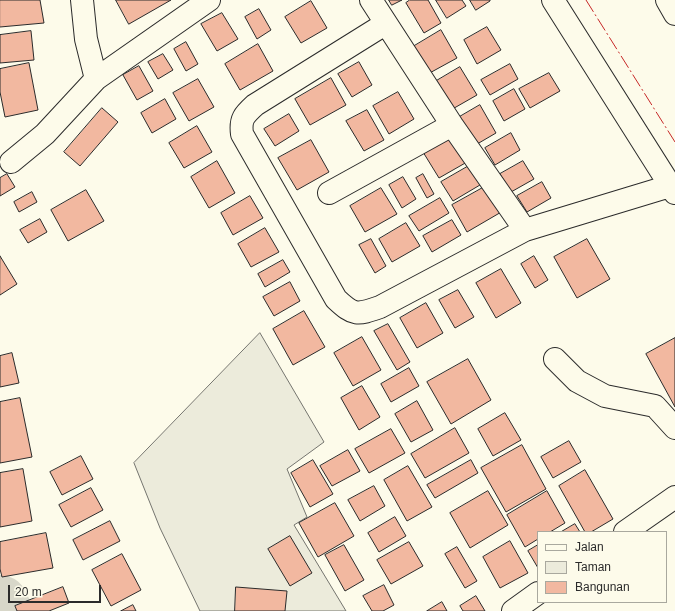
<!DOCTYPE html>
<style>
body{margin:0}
#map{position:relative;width:675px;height:611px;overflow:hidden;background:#fdfbea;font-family:Helvetica,sans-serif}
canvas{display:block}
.legend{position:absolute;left:537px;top:531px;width:130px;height:72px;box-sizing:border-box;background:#fdfbea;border:1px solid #a9a89e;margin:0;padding:5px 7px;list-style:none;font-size:12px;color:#2b2b2b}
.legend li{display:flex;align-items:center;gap:8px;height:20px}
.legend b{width:20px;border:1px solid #a9a89e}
.scale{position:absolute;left:8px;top:585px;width:93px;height:18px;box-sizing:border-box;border:2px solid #2b2b2b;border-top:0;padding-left:5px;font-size:12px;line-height:14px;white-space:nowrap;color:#2b2b2b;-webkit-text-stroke:3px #fdfbea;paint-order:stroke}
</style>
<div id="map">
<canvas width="675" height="611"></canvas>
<ul class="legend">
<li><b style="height:5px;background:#fdfbea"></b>Jalan</li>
<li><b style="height:11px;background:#ecebdb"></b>Taman</li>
<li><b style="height:11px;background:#f2b8a0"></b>Bangunan</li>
</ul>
<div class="scale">20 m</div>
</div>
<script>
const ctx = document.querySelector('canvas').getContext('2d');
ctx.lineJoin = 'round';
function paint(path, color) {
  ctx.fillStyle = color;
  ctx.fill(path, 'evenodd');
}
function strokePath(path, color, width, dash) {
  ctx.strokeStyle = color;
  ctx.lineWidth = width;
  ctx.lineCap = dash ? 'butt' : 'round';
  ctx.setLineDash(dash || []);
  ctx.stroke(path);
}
const green = new Path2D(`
 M 260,333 L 324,442 L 287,469 L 307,517 L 294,525 L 346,611 L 200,611 L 160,528 L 134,463 Z`);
paint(green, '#ecebdb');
strokePath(green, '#74746e', 1);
strokePath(new Path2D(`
 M 0,603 L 4,611`), '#d8d7c9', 56);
const building = new Path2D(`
 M 0,0 L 40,0 L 44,23 L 0,27 Z
 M 116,0 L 171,0 L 129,24 Z
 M 389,0 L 402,0 L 392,5 Z
 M 410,0 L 428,0 L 441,23 L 424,33 L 406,3 Z
 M 436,0 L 462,0 L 466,6 L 447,18 Z
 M 470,0 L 490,0 L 490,1 L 476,10 Z
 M 311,1 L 327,28 L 301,43 L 285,17 Z
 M 259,9 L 271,30 L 257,39 L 245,17 Z
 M 222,13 L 238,39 L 217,51 L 201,24 Z
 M 487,27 L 501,50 L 477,64 L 464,40 Z
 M 441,30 L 457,58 L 426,75 L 411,48 Z
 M 31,31 L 34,60 L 0,63 L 0,35 Z
 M 186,42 L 198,64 L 186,71 L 174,49 Z
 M 258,44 L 273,71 L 240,90 L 225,64 Z
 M 163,54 L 173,70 L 158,79 L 148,62 Z
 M 359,62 L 372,85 L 352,97 L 338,74 Z
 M 29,63 L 38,110 L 5,117 L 0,92 L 0,69 Z
 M 510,64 L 518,79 L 490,95 L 481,80 Z
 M 139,66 L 153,91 L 137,100 L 123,75 Z
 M 460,67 L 477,95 L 449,111 L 433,83 Z
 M 549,73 L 560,91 L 530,108 L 519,89 Z
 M 331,78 L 346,105 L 310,125 L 295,99 Z
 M 198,79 L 214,107 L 189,121 L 173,93 Z
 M 514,89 L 525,109 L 504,121 L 493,101 Z
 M 398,92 L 414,119 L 389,134 L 373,106 Z
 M 165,99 L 176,119 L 152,133 L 141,113 Z
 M 480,105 L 496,133 L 472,147 L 456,119 Z
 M 102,108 L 118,122 L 80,166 L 64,152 Z
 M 367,110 L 384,140 L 364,151 L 346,121 Z
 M 289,114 L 299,131 L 275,146 L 264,129 Z
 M 197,126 L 212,152 L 184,168 L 169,143 Z
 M 511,133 L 520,150 L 495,165 L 485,148 Z
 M 452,136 L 467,162 L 439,178 L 423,152 Z
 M 311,140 L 329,172 L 297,190 L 278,158 Z
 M 217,161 L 235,193 L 209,208 L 191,177 Z
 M 523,161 L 534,179 L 511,192 L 500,174 Z
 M 474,163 L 485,182 L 453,201 L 441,182 Z
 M 7,174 L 15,187 L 0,196 L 0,178 Z
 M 423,174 L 434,194 L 427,198 L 416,178 Z
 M 403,177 L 416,199 L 402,208 L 389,185 Z
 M 542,182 L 551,198 L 527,212 L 517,196 Z
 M 488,185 L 503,211 L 467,232 L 452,205 Z
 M 381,188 L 397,214 L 365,232 L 350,206 Z
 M 86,190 L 104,221 L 68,241 L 51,210 Z
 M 32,192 L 37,202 L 19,212 L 14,202 Z
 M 250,196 L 263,218 L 233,235 L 221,213 Z
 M 440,198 L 449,213 L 419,231 L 409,216 Z
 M 40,219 L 47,232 L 28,243 L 20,230 Z
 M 452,220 L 461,235 L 432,252 L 423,236 Z
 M 406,223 L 420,246 L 392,262 L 379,239 Z
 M 265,228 L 279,252 L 251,267 L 238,244 Z
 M 371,239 L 386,266 L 375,273 L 359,245 Z
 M 587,239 L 610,279 L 577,298 L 554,257 Z
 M 0,256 L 17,284 L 0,295 Z
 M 534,256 L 548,280 L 535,288 L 521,264 Z
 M 283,260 L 290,272 L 265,287 L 258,274 Z
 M 501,269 L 521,303 L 496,318 L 476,283 Z
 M 290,282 L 300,301 L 274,316 L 263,297 Z
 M 458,290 L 474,317 L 455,328 L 439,300 Z
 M 426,303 L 443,333 L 417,348 L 400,318 Z
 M 304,311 L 325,347 L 293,365 L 273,329 Z
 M 388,324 L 410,362 L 397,370 L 374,331 Z
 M 362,337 L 381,370 L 353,386 L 334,353 Z
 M 675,338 L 675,407 L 646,354 Z
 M 12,353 L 19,383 L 0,387 L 0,356 Z
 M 468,359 L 491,400 L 451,424 L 427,382 Z
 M 409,368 L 419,386 L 391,402 L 381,384 Z
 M 362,386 L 380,417 L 359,430 L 341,398 Z
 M 20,398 L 32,457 L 0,463 L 0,402 Z
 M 417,401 L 433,430 L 411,442 L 395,414 Z
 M 505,413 L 521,440 L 493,456 L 478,429 Z
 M 455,428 L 469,453 L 425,478 L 411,454 Z
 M 391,429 L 405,453 L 369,473 L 355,449 Z
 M 569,441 L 581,462 L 553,478 L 541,457 Z
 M 522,445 L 546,489 L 506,512 L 481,468 Z
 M 348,450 L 360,471 L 332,486 L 320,466 Z
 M 81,456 L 93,479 L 62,495 L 50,472 Z
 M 313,460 L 333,494 L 310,507 L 291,473 Z
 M 471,460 L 478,473 L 435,498 L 427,485 Z
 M 408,466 L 432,507 L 407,521 L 384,480 Z
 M 23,469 L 32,521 L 0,527 L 0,473 Z
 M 585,470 L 613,519 L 591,532 L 585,532 L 559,486 Z
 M 374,486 L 385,506 L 360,521 L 348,500 Z
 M 91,488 L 103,510 L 71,527 L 59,505 Z
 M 488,491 L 508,525 L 470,548 L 450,513 Z
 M 547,491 L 565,523 L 550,532 L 538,532 L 538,539 L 525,547 L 507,515 Z
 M 335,503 L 354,536 L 318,557 L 299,523 Z
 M 395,517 L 406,536 L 379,552 L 368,533 Z
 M 110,521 L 120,541 L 83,560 L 73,540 Z
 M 575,524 L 580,532 L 561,532 Z
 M 46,533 L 53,568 L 2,577 L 0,569 L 0,542 Z
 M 290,536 L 312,573 L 290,586 L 268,549 Z
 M 510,541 L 528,573 L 500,588 L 483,557 Z
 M 409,542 L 423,566 L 391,584 L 377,560 Z
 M 344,545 L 364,580 L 345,591 L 325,555 Z
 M 538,545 L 538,568 L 528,551 Z
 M 457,547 L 477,581 L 465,588 L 445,554 Z
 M 122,554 L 141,590 L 111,606 L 92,570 Z
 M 384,585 L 394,605 L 383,611 L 372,611 L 363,596 Z
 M 63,587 L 69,603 L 49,611 L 17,611 L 15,606 Z
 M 236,587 L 287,591 L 285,611 L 235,611 Z
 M 476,596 L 485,611 L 463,611 L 460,606 Z
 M 442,602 L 447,611 L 427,611 Z
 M 133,605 L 136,611 L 121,611 Z`);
paint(building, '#f2b8a0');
strokePath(building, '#2b2b2b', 1);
const minor = new Path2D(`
 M 82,0 L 86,39 L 96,79
 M 371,0 L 452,125 L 525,230
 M 553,0 L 675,193
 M 385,24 L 255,105 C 244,115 240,119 242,134 L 336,299 C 354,316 357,315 380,307 L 525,230 L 670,186
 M 11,162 L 45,134 L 96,79 L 209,0
 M 329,193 L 452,125
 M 555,359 L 577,381 L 605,396 L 655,406 L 675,428
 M 625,532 L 675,497
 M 513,611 L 538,593`);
const primary = new Path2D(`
 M 667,0 L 675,14`);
strokePath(minor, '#2b2b2b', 24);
strokePath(primary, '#2b2b2b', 24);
strokePath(minor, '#fdfbea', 22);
strokePath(primary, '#fdfbea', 22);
strokePath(new Path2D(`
 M 586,0 L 675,142`), '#c62828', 1, [14, 3, 2, 3]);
</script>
